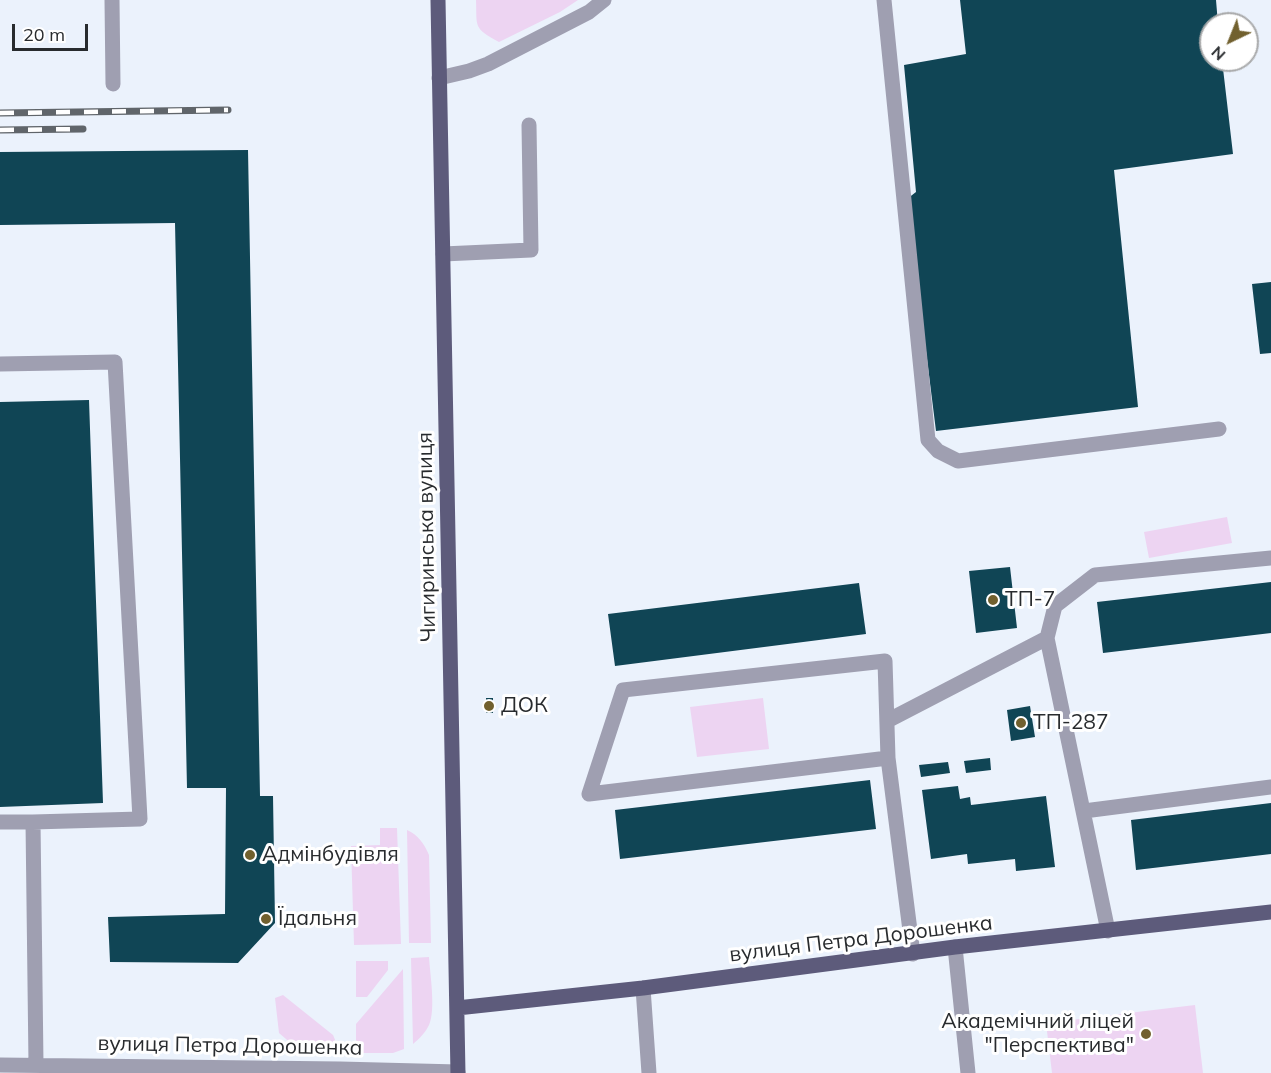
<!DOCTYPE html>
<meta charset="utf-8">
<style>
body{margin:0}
#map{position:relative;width:1271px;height:1073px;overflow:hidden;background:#ebf2fc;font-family:Mulish,sans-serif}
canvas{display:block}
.north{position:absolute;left:1199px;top:12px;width:60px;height:60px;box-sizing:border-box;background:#fff;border:2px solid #a9aaab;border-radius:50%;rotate:223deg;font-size:16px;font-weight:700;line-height:24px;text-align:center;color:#282b2e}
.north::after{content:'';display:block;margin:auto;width:21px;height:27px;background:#71602e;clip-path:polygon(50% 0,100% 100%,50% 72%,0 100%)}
.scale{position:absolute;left:12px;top:24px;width:76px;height:27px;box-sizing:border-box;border:3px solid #282b2e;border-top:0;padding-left:8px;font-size:18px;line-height:21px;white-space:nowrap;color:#282b2e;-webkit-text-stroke:4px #fff;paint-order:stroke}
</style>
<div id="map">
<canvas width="1271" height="1073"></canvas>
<div class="north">N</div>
<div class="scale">20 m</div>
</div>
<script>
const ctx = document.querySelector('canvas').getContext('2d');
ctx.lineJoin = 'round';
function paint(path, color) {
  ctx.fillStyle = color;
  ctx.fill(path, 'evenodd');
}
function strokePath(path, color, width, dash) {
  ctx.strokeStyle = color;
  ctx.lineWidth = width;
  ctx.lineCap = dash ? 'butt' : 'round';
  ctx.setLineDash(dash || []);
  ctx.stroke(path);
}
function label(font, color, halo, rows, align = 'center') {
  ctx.font = font + ' Mulish,sans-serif';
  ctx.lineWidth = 6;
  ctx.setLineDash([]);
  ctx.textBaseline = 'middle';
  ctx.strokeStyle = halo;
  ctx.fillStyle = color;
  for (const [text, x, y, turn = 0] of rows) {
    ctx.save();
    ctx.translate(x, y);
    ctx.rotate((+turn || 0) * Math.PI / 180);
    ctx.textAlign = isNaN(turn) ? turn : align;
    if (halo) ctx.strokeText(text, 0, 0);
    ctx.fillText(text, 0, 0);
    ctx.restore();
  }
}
paint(new Path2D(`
 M 476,0 L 578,0 L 560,12 L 499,42 C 473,28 477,27 476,0 Z
 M 1227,517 L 1232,543 L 1149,558 L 1144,532 Z
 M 763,698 L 769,749 L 697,757 L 690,707 Z
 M 380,828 L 397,828 L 401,944 L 354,945 L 351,846 L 380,845 Z
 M 407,830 C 418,835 424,843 429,855 L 431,943 L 409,943 Z
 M 429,957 C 430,974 436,1010 429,1025 C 426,1032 419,1039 413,1044 L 411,958 Z
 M 356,961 L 388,961 L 388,970 L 367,997 L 356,997 Z
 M 403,969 L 404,1049 L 393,1053 L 356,1053 L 356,1024 Z
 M 283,995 L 333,1035 L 336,1042 L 334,1052 L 293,1045 L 279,1033 L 275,998 Z
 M 1195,1005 L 1203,1073 L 1052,1073 L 1046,1023 Z`), '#edd4f2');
paint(new Path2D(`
 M 960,0 L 1216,0 L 1218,24 L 1211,24 L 1211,60 L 1222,60 L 1233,154 L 1114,170 L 1138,407 L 936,431 L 907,199 L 916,192 L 904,65 L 966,54 Z
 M 248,150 L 260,796 L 273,796 L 275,923 L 238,963 L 110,962 L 108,917 L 225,914 L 226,788 L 187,788 L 175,223 L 0,225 L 0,152 Z
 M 1271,282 L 1271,353 L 1260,354 L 1252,284 Z
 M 89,400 L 103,803 L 0,807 L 0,402 Z
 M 1010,567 L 1017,628 L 976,633 L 969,571 Z
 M 1271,582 L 1271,633 L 1103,653 L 1097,602 Z
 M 859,583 L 866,634 L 615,666 L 608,614 Z
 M 486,698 L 493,698 L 493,713 L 486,713 Z
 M 1030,706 L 1035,737 L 1011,741 L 1007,710 Z
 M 990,758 L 991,770 L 966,773 L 964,761 Z
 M 948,762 L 950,773 L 921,777 L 919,765 Z
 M 870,780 L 876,829 L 620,859 L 615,810 Z
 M 958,786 L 960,799 L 970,797 L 971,805 L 1046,796 L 1055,867 L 1016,871 L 1015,859 L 968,864 L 967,854 L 931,859 L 922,790 Z
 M 1271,803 L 1271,854 L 1136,870 L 1131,820 Z`), '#104555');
strokePath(new Path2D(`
 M 112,0 L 113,84
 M 884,0 L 928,440 L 938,451 L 958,461 L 1219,429
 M 439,78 L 469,71 L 488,64 L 589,12 L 604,0
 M 443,254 L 531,250 L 529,125
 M 0,364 L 115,362 L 140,819 L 33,822
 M 887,721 L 1047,638
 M 888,758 L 885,661 L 623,690 L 589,794 L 888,758 L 913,954
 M 1084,811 L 1271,787
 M 0,822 L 33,822 L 36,1064
 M 1108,931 L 1047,638 L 1055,606 L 1095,575 L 1271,558
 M 955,947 L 968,1073
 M 643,988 L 649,1073
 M 0,1065 L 340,1069 L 458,1072`), '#9f9fb1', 15);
strokePath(new Path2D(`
 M 438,0 L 458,1073
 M 457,1008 L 643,988 L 955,947 L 1271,912`), '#5d5b7b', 15);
const rail = new Path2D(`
 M 0,113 L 228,110
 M 0,130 L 83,129`);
strokePath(rail, '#60656a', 7);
strokePath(rail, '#fff', 4.5, [14]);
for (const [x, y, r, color] of [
 [993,600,6,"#71602e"],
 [489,706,6,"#71602e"],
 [1021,723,6,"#71602e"],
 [250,855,6,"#71602e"],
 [266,919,6,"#71602e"],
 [1146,1034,6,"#71602e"]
]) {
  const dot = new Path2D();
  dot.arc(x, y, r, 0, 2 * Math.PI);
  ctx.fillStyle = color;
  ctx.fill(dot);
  strokePath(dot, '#fff', 2);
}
label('21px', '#282b2e', '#fff', [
 ["Чигиринська вулиця",427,537,-91],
 ["вулиця Петра Дорошенка",861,939,-7],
 ["вулиця Петра Дорошенка",230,1046,1]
]);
label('21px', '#282b2e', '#fff', [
 ["ТП-7",1005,600],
 ["ДОК",501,706],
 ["ТП-287",1033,723],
 ["Адмінбудівля",262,855],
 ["Їдальня",278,919],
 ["Академічний ліцей",1134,1022,"right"],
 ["\"Перспектива\"",1134,1046,"right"]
], 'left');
</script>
